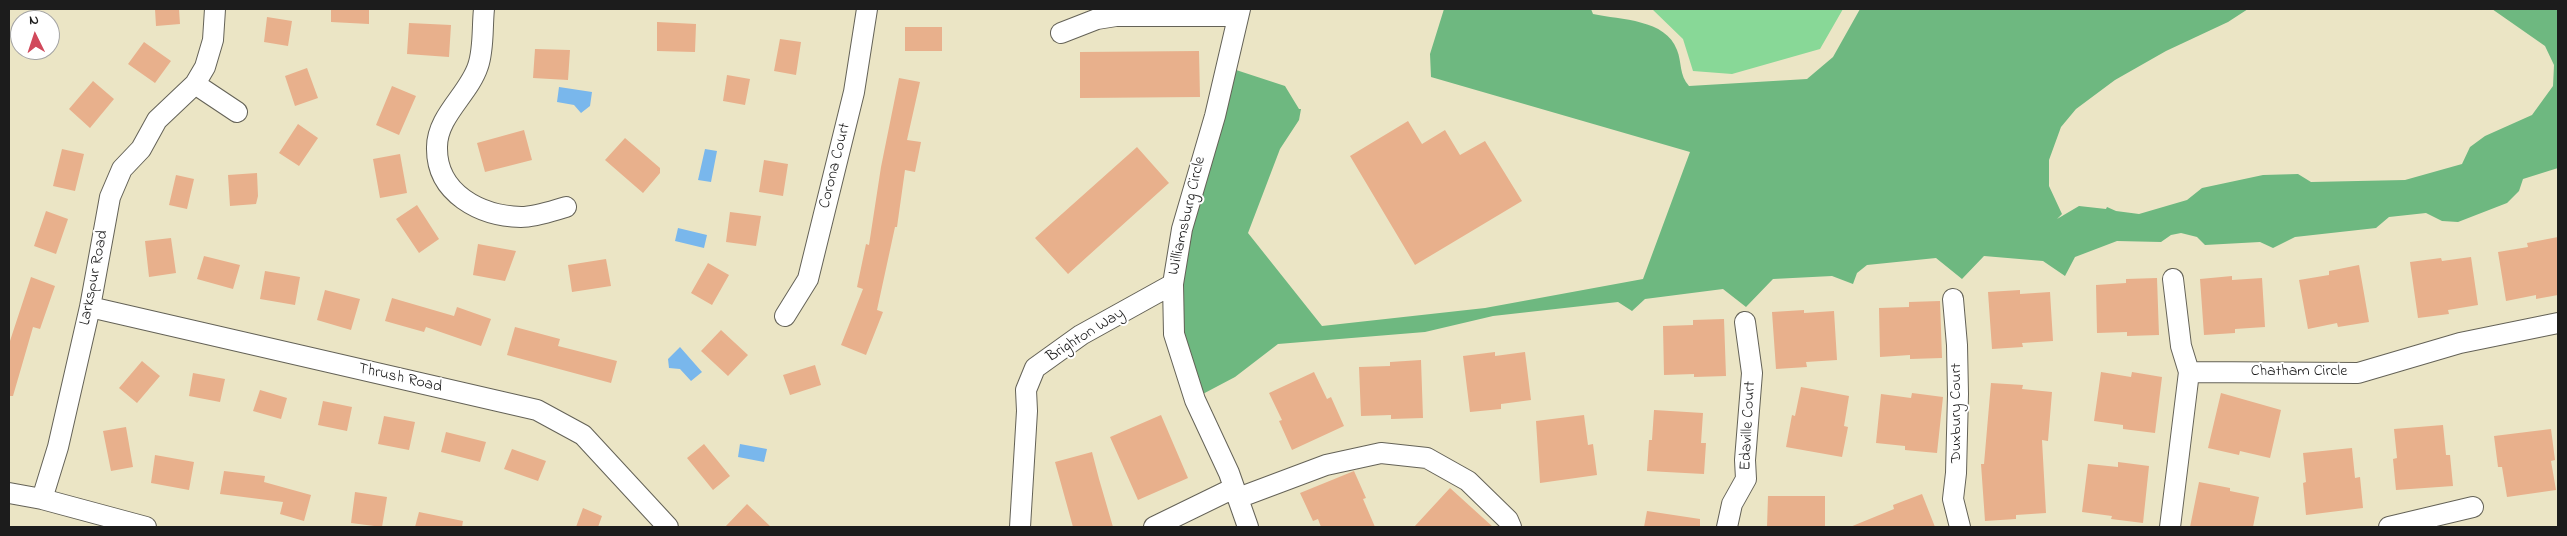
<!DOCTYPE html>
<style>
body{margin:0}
#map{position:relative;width:2567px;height:536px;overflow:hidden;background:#ebe5c5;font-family:"Indie Flower",sans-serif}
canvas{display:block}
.frame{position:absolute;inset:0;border:10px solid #1c1c1c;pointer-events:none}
.north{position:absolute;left:10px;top:10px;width:50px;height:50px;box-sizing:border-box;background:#fff;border:1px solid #a4a4a4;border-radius:50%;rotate:356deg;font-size:14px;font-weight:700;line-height:20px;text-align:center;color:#1c1c1c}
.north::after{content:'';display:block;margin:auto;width:18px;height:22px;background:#d1495b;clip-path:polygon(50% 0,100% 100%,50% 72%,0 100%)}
</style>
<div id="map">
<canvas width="2567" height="536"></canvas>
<div class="frame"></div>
<div class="north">N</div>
</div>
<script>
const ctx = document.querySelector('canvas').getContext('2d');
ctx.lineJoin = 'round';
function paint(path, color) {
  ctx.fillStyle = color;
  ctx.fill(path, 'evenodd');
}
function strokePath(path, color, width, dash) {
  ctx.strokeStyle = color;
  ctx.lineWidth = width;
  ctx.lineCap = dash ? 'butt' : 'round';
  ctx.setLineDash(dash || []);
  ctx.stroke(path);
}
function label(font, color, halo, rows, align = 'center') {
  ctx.font = font + ' "Indie Flower",sans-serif';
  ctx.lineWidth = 4;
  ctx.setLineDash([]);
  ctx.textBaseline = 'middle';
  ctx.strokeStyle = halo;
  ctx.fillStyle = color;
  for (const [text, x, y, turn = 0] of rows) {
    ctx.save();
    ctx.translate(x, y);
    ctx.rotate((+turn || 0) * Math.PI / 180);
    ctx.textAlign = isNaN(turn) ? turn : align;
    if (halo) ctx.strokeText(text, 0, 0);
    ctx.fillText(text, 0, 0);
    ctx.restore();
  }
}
paint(new Path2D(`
 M 1652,9 L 1843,9 L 1820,49 L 1732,74 L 1693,71 L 1683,39 Z`), '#88d897');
paint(new Path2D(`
 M 1444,9 L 1591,9 L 1593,14 C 1621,20 1666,19 1677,50 C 1682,62 1679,75 1689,86 L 1807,79 L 1833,57 L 1860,9 L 2248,9 L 2228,22 L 2166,51 L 2115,80 L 2076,109 L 2061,127 L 2049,160 L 2049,186 L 2062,214 L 2057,219 L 2079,206 L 2106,209 L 2107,207 L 2116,211 L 2139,214 L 2187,200 L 2202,188 L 2263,175 L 2298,174 L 2311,182 L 2405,180 L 2462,164 L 2470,147 L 2485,136 L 2532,115 L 2553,86 L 2554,65 L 2545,46 L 2492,9 L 2558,9 L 2558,168 L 2523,179 L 2519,191 L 2507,203 L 2458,222 L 2442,221 L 2426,213 L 2389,217 L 2376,228 L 2295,237 L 2273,248 L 2260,242 L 2205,245 L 2197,237 L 2181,233 L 2171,235 L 2161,242 L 2117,241 L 2075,257 L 2065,276 L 2043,261 L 1984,256 L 1962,279 L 1936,258 L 1867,265 L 1857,273 L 1853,284 L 1832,276 L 1773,279 L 1746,307 L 1723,289 L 1645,299 L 1632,311 L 1618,302 L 1493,316 L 1425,332 L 1278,344 L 1235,377 L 1199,396 L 1173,297 L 1230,68 L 1285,86 L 1299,109 L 1301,109 L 1299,120 L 1280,149 L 1248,233 L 1322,326 L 1485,308 L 1643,279 L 1690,152 L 1431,77 L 1430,54 Z`), '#6eb880');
paint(new Path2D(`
 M 559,87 L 592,92 L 590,106 L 581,113 L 574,105 L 557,102 Z
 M 705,149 L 717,151 L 711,182 L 698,180 Z
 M 678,228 L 707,235 L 704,248 L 675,241 Z
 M 680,347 L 702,372 L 691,381 L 680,369 L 669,368 L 668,359 Z
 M 740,444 L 767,449 L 764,462 L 738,457 Z`), '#79b7ec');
paint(new Path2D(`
 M 155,9 L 179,9 L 180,24 L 156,26 Z
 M 331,9 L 369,9 L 369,24 L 331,22 Z
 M 267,17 L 292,21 L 288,46 L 264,42 Z
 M 657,22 L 696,24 L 695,52 L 657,51 Z
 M 409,23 L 451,25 L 449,57 L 407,54 Z
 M 905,27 L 942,27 L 942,51 L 905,51 Z
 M 780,39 L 801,42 L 796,75 L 774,71 Z
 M 144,42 L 171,61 L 155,83 L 128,64 Z
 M 535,49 L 570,50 L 568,80 L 533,78 Z
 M 1199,51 L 1200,97 L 1080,98 L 1080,52 Z
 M 307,68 L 318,98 L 295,106 L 285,76 Z
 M 727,75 L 750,79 L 745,105 L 723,101 Z
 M 899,78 L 920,82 L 907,140 L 921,142 L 915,172 L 905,170 L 897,227 L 895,227 L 877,310 L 883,312 L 866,355 L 841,345 L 863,289 L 857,287 L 866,244 L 869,245 L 881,167 Z
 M 93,81 L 114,99 L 90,128 L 69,109 Z
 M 392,86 L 416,96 L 399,135 L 376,125 Z
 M 1408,121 L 1422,144 L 1445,130 L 1460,155 L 1485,141 L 1522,201 L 1415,265 L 1350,156 Z
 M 298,124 L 318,138 L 299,166 L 279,153 Z
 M 524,130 L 532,160 L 485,172 L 477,143 Z
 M 625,138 L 660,168 L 660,173 L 643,193 L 605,160 Z
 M 1137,147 L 1169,183 L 1068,274 L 1035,238 Z
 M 62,149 L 84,154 L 75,191 L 53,186 Z
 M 400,154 L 407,193 L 380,198 L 373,159 Z
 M 764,160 L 788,164 L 783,196 L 759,192 Z
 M 257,173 L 258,196 L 256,204 L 230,206 L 228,175 Z
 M 176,175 L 194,179 L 187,209 L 169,205 Z
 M 417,205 L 439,239 L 419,253 L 396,219 Z
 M 46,211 L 68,219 L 56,254 L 34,246 Z
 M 730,212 L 761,216 L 756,246 L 726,242 Z
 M 2558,237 L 2558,295 L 2536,299 L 2536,295 L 2506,301 L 2498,252 L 2528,247 L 2527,243 Z
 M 171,238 L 176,273 L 149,277 L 145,241 Z
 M 478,244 L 516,251 L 505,281 L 473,275 Z
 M 204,256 L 240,265 L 233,289 L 197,279 Z
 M 2471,257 L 2478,305 L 2448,310 L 2449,314 L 2418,318 L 2410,262 L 2441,258 L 2442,261 Z
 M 606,259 L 611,286 L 572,292 L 568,265 Z
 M 708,263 L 729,275 L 712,305 L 691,293 Z
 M 2359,265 L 2369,322 L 2338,327 L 2337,323 L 2308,329 L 2299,280 L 2329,275 L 2329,271 Z
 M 265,271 L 300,277 L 295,305 L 260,299 Z
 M 2232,276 L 2232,280 L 2262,278 L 2265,327 L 2235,329 L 2235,333 L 2204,335 L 2200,279 Z
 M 31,277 L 55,286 L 40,329 L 33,327 L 13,396 L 9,396 L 9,344 Z
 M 2157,278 L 2159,335 L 2127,336 L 2127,332 L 2097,333 L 2096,285 L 2126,283 L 2126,279 Z
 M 325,290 L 360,299 L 351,330 L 317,320 Z
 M 2020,290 L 2020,294 L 2050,292 L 2053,341 L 2022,343 L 2023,347 L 1992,349 L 1988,292 Z
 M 392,298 L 454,316 L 457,307 L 491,319 L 481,346 L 426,327 L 424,332 L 385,321 Z
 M 1940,301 L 1942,358 L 1910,359 L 1910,355 L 1880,357 L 1879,308 L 1909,307 L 1909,302 Z
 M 1804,310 L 1804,313 L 1834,311 L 1837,360 L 1806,362 L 1807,367 L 1776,369 L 1772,312 Z
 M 1724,319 L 1726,376 L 1694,377 L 1694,374 L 1664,375 L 1663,326 L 1693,325 L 1693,320 Z
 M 515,327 L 560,339 L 558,346 L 617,361 L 611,383 L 507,355 Z
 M 721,330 L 748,355 L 728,376 L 701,351 Z
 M 1495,352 L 1495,356 L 1525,352 L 1531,400 L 1501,404 L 1501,409 L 1470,412 L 1463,356 Z
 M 1421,360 L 1423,418 L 1391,419 L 1391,415 L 1361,416 L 1359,367 L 1390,366 L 1390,362 Z
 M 142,361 L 160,376 L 137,403 L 119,388 Z
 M 815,365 L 821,385 L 790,395 L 783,375 Z
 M 1314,372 L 1327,399 L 1331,397 L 1344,426 L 1292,450 L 1279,421 L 1282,420 L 1269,393 Z
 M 2101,372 L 2131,377 L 2132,372 L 2162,377 L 2155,433 L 2123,429 L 2123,425 L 2094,421 Z
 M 193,373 L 225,379 L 220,402 L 189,396 Z
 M 1991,383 L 2023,385 L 2022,389 L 2052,392 L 2048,441 L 2042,440 L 2046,513 L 2016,515 L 2016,519 L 1985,521 L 1981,464 L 1984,464 Z
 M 1801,387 L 1849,396 L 1844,426 L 1848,427 L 1842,457 L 1786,447 L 1792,415 L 1795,416 Z
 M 260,390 L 287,398 L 281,419 L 253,411 Z
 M 1912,393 L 1943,397 L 1937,453 L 1905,450 L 1905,446 L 1876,443 L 1881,394 L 1911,398 Z
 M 2221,393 L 2281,410 L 2270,458 L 2240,451 L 2239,455 L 2208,448 Z
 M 323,401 L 352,407 L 347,431 L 318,425 Z
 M 1654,410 L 1703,413 L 1701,443 L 1706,443 L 1704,474 L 1647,471 L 1649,440 L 1652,440 Z
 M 1161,415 L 1188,478 L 1138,500 L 1110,437 Z
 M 1584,415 L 1588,445 L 1593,444 L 1597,475 L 1540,483 L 1536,421 Z
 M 384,416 L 415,422 L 409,450 L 378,444 Z
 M 2443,425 L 2446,455 L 2450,455 L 2453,486 L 2396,490 L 2393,459 L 2397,458 L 2394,429 Z
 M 126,427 L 133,467 L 111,471 L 103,431 Z
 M 2551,429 L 2555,460 L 2551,461 L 2556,490 L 2507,497 L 2502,467 L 2498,467 L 2494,436 Z
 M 446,432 L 486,442 L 480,462 L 441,452 Z
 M 704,444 L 730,476 L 713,490 L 687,458 Z
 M 2352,448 L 2355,478 L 2360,477 L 2363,508 L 2306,515 L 2303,483 L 2306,482 L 2303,453 Z
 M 512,449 L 546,461 L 538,481 L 504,469 Z
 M 1092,452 L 1099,479 L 1113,527 L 1073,527 L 1055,462 Z
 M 155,455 L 194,462 L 189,490 L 151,483 Z
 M 2118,462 L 2149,466 L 2143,523 L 2111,519 L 2112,516 L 2082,512 L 2088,464 L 2118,467 Z
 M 224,471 L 265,476 L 264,482 L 311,495 L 304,521 L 280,514 L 283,502 L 220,494 Z
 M 1354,471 L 1366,498 L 1363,499 L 1375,527 L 1321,527 L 1318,519 L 1313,521 L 1300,493 Z
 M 2199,482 L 2230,488 L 2230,491 L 2259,497 L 2253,527 L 2190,527 Z
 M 1450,488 L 1493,527 L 1414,527 Z
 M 355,492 L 387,497 L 382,527 L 351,523 Z
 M 1922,494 L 1935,527 L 1850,527 L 1894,509 L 1893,505 Z
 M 1768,496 L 1825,496 L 1825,527 L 1767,527 Z
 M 747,504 L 771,527 L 725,527 Z
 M 583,508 L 602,516 L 598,527 L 576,527 Z
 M 1647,511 L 1700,519 L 1700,527 L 1644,527 Z
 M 419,512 L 463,521 L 462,527 L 415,527 Z`), '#e8b08c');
const street = new Path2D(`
 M 484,9 C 482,27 484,49 478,66 C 469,94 437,116 437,147 C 436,194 481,216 521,217 C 536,217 552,211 566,207
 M 1240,9 L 1215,116 L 1182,229 L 1173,284 L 1174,334 L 1195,400 L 1229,473 L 1248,527
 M 1061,33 L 1097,19 L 1116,16 L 1238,16
 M 195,84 L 237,112
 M 2173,279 L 2181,346 L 2189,372
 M 1953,299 L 1957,345 L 1958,394 L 1956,473 L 1953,499 L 1960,527
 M 90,307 L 537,410 L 583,435 L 668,527
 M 785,316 L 808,279 L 854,92 L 867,9
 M 9,493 L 42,499 L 146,527
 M 1238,498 L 1326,465 L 1381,453 L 1427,458 L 1468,481 L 1508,520 L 1511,527
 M 42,499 L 58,447 L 90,307 L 110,197 L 122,169 L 141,149 L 157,120 L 195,84 L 205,67 L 213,40 L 215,9
 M 1020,527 L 1027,411 L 1026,390 L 1035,368 L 1081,335 L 1173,284
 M 1154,527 L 1234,488
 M 1727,527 L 1732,504 L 1746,479 L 1745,460 L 1752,373 L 1745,322
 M 2170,527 L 2189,372 L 2358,373 L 2460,343 L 2558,323
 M 2389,527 L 2473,507`);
strokePath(street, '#646257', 22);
strokePath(street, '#fff', 20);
label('16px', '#1c1c1c', '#fff', [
 ["Corona Court",836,166,-76],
 ["Williamsburg Circle",1188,216,-77],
 ["Larkspur Road",95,278,-79],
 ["Brighton Way",1086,336,-32],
 ["Chatham Circle",2299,372],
 ["Thrush Road",400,379,13],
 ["Duxbury Court",1957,413,-90],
 ["Edaville Court",1749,426,-87]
]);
</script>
